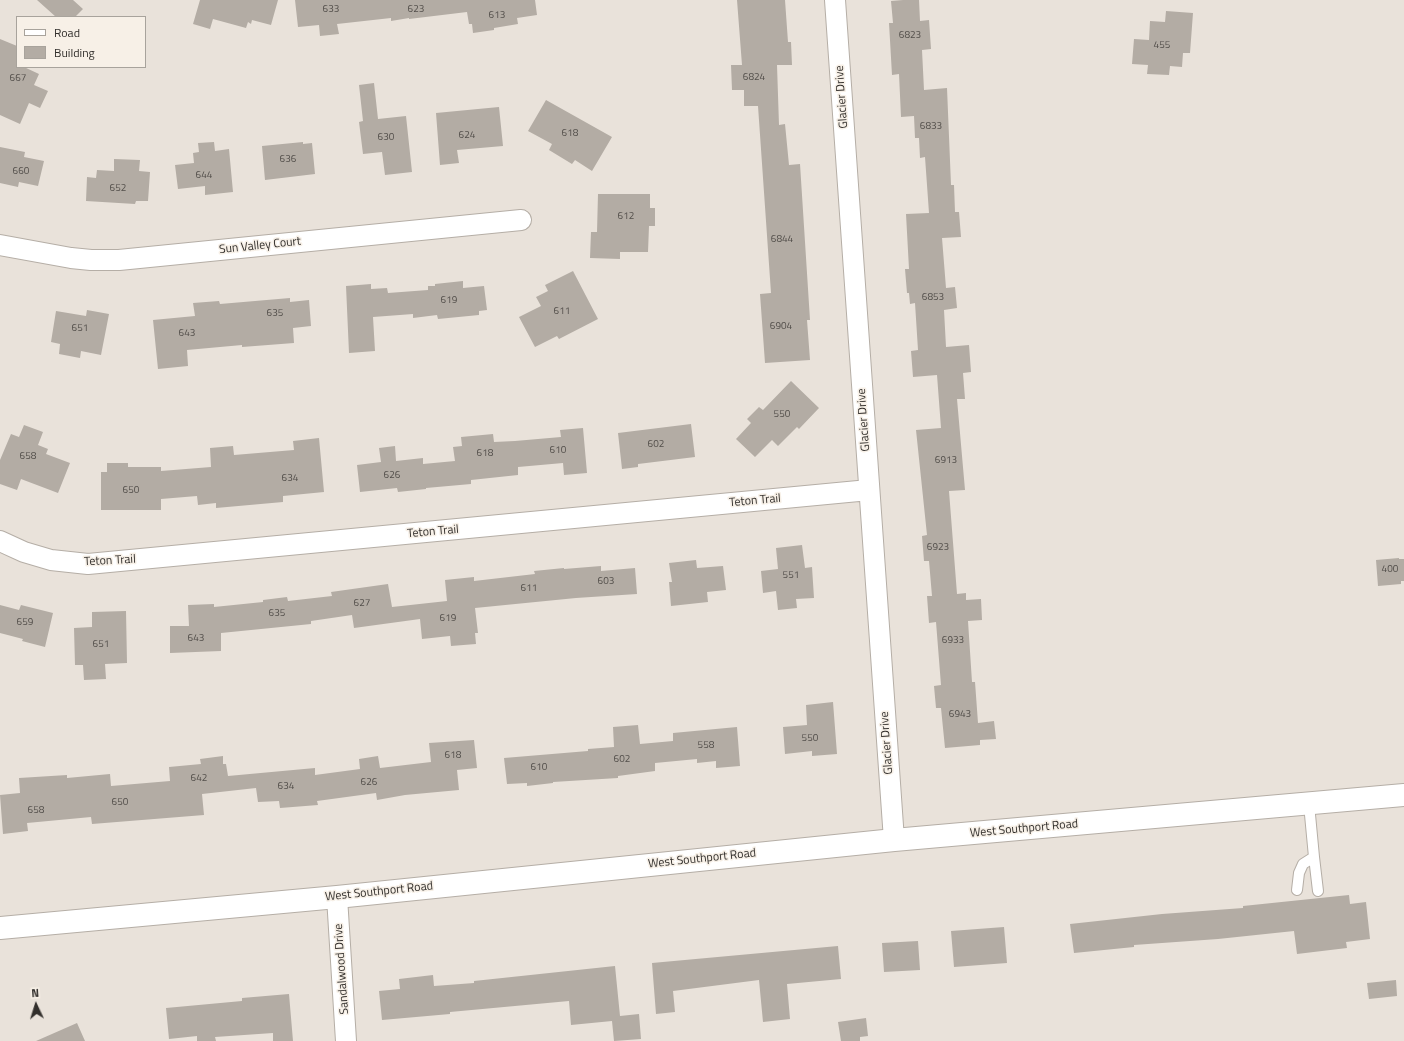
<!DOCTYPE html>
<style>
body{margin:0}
#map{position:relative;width:1404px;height:1041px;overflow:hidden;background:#e9e2da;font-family:"Titillium Web",sans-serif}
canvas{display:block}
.legend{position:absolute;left:16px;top:16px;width:130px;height:52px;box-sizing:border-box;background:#f7f0e7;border:1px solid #a8a39c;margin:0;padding:5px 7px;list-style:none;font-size:12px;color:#322f2c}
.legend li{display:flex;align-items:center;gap:8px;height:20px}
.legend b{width:20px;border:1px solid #a8a39c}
.north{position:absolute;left:16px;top:985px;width:40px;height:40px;-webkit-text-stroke:3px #f7f0e7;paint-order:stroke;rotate:356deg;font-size:11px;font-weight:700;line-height:16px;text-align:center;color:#322f2c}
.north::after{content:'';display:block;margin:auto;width:14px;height:18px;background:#322f2c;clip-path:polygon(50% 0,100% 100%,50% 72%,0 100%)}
</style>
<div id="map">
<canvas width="1404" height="1041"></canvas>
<ul class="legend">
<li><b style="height:5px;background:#fff"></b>Road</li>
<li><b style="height:11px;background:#b3aca4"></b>Building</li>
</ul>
<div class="north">N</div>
</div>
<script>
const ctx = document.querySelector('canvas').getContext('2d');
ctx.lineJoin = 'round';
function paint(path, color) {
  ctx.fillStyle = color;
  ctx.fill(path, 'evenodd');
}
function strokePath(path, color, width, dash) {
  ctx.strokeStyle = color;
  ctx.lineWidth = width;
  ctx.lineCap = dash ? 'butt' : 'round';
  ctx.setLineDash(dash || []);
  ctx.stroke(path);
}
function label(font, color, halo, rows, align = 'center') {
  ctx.font = font + ' "Titillium Web",sans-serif';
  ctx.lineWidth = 3;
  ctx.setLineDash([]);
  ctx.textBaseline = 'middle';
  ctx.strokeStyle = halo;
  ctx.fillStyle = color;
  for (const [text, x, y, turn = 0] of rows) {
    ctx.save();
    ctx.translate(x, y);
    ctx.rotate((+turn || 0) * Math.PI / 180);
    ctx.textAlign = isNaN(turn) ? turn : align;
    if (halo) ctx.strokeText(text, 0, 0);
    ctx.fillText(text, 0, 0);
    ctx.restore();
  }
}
paint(new Path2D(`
 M 37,0 L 73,0 L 83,9 L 75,17 L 56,17 Z
 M 200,0 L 278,0 L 271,25 L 252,20 L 251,24 L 248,22 L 246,28 L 213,19 L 210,29 L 193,24 Z
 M 295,0 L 535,0 L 537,15 L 517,18 L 518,24 L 494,28 L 494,30 L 473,33 L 472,24 L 469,24 L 467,12 L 409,19 L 409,18 L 391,21 L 391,18 L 337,24 L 339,34 L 320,36 L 319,25 L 298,27 Z
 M 737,0 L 785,0 L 788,42 L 791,42 L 792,65 L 777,65 L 779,125 L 785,124 L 789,165 L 800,164 L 810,320 L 807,320 L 810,360 L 765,363 L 760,294 L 771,293 L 758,106 L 744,106 L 744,90 L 732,90 L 731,65 L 742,65 Z
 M 903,0 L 919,0 L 920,21 L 929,20 L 931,49 L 922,50 L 924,90 L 947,88 L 951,185 L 954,185 L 955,212 L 959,212 L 961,237 L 942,238 L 946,288 L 955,287 L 957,308 L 944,310 L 946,347 L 969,345 L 971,372 L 963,373 L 965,399 L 957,399 L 965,490 L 949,491 L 957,594 L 966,593 L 966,600 L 981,599 L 982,620 L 968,621 L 972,682 L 975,682 L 978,723 L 994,721 L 996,739 L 980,740 L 980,745 L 945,748 L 941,708 L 936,708 L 934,686 L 941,685 L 936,622 L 929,623 L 927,596 L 932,596 L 929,561 L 924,561 L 922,536 L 927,535 L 916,430 L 941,428 L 937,375 L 913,377 L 911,351 L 918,350 L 915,303 L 910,304 L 909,293 L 907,293 L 905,269 L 909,269 L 906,214 L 929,213 L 925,157 L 920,158 L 919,138 L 915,138 L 914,116 L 901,117 L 899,74 L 892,75 L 889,23 L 893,23 L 891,1 Z
 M 1166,11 L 1193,13 L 1190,53 L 1183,53 L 1182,67 L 1170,66 L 1169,75 L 1147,74 L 1148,65 L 1132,64 L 1134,39 L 1149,40 L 1150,21 L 1165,22 Z
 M 0,39 L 17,46 L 17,67 L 24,67 L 39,74 L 34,85 L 48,91 L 40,108 L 29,103 L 20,124 L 0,115 Z
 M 374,83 L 378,119 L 406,116 L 412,172 L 385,175 L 382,152 L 363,154 L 359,122 L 363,121 L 359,85 Z
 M 546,100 L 612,137 L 592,171 L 575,160 L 572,164 L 549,150 L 552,144 L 528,131 Z
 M 499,107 L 503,146 L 457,150 L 459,163 L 440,165 L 436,113 Z
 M 214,142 L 215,151 L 229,149 L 233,192 L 205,195 L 205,186 L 178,189 L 175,165 L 194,163 L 193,153 L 199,152 L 198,143 Z
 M 303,142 L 303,144 L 312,143 L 315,174 L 265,180 L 262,146 Z
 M 0,147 L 25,152 L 24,157 L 44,161 L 38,186 L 19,182 L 18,187 L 0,183 Z
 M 114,159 L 140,160 L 139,171 L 150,172 L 148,201 L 136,201 L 135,204 L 86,201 L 87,177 L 96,178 L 97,170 L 114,171 Z
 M 598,194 L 650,194 L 650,208 L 655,208 L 655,226 L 649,226 L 648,252 L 620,252 L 620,259 L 590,258 L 591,232 L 597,232 Z
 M 573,271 L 598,319 L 559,339 L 557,336 L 535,347 L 519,317 L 541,306 L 536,297 L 548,291 L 545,285 Z
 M 463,281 L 463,288 L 484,286 L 487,310 L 479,311 L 479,315 L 438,319 L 437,315 L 413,318 L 413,314 L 373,317 L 375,351 L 349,353 L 346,286 L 371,284 L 371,289 L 387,288 L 388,293 L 428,290 L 428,286 L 435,286 L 435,284 Z
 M 290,298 L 290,302 L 309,300 L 311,326 L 293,328 L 294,343 L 242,347 L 242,345 L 187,350 L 188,366 L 158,369 L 153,320 L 195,316 L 193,303 L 219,301 L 220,304 Z
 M 87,310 L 109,314 L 101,355 L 81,351 L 80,358 L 59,354 L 60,344 L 51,342 L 56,311 L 86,316 Z
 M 791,381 L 819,408 L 799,429 L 797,427 L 778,446 L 772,440 L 755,457 L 736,439 L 751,423 L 747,419 L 759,407 L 763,410 Z
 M 691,424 L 695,457 L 638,464 L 638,467 L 622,469 L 618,433 Z
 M 24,425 L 43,432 L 38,445 L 48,449 L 46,454 L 70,463 L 58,493 L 21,479 L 17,490 L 0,484 L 0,460 L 11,434 L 19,437 Z
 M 583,428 L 587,473 L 564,475 L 563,463 L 518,467 L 518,475 L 471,480 L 471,484 L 426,488 L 426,489 L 398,492 L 397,488 L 360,492 L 357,465 L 381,462 L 379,448 L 395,446 L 396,461 L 423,458 L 423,464 L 455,461 L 453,447 L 462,446 L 461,437 L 493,434 L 494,442 L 515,441 L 561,437 L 560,430 Z
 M 319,438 L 324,492 L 283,496 L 283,502 L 216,508 L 216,503 L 198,505 L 197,496 L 161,499 L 161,510 L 101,510 L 101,472 L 107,472 L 107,463 L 128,463 L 128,467 L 161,467 L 161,471 L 211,467 L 210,448 L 233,446 L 234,455 L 294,450 L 293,441 Z
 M 802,545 L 805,568 L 812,567 L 814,598 L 796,599 L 797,608 L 778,610 L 776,591 L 763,593 L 761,571 L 778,569 L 776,548 Z
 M 1399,558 L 1399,559 L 1404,559 L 1404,581 L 1401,581 L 1401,584 L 1378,586 L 1376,560 Z
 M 696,560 L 697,568 L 723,566 L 726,590 L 707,592 L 708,602 L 671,606 L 669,582 L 672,582 L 669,563 Z
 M 601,566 L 601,571 L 635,568 L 637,594 L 576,598 L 475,608 L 478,633 L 475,633 L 476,644 L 451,646 L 450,636 L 422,639 L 420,619 L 354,628 L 352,615 L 311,621 L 311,624 L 221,633 L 221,651 L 170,653 L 170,626 L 189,626 L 188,605 L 214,604 L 214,607 L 263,602 L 263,600 L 287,597 L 288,601 L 332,596 L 331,592 L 388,584 L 392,607 L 447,601 L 445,580 L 474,577 L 474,581 L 535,574 L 534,571 L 564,568 L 564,569 Z
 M 0,605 L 19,610 L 21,605 L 53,613 L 45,647 L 22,641 L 23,639 L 0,633 Z
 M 126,611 L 127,663 L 105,664 L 106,679 L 84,680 L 83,665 L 75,665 L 74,628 L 92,627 L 92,612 Z
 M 833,702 L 837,754 L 812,756 L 812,751 L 785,754 L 783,727 L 807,725 L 806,705 Z
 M 638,725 L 640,744 L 673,741 L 673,733 L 737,727 L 740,766 L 716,768 L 716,761 L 697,763 L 697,759 L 655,763 L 655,771 L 618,776 L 618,778 L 553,782 L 553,783 L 527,786 L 527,783 L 507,784 L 504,758 L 588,751 L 588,749 L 614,747 L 613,727 Z
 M 474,740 L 477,768 L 457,770 L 459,790 L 405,795 L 377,800 L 376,793 L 317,801 L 318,805 L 280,808 L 279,801 L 258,802 L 256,788 L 202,794 L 204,815 L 92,824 L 91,817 L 27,823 L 28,831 L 3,834 L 0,795 L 20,793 L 19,778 L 67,775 L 67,778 L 110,774 L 111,786 L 170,781 L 169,767 L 201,764 L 200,759 L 223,756 L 223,764 L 226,764 L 228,776 L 315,768 L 315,775 L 360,769 L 359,759 L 378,756 L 380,768 L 431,762 L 429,743 Z
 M 1349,895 L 1350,904 L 1366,902 L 1370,939 L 1346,942 L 1347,948 L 1297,954 L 1294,931 L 1218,939 L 1134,945 L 1134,947 L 1074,953 L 1070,924 L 1162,914 L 1243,908 L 1243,906 Z
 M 1004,927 L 1007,963 L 954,967 L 951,931 Z
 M 918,941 L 920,970 L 884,972 L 882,943 Z
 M 838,946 L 841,979 L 787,984 L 790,1019 L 763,1022 L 759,980 L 673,991 L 675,1012 L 656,1014 L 652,963 Z
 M 615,966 L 620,1016 L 639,1014 L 641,1039 L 614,1041 L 612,1021 L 571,1025 L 569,1001 L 450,1012 L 450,1014 L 382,1020 L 379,991 L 400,989 L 399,979 L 433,975 L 434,986 L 474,983 L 474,981 Z
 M 1396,980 L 1397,996 L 1369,999 L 1367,983 Z
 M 289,994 L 293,1041 L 273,1041 L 273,1033 L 215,1037 L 216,1041 L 197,1041 L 197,1036 L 169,1039 L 166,1008 L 242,1001 L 242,998 Z
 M 866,1018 L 868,1036 L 860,1037 L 860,1041 L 841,1041 L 838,1022 Z
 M 77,1023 L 85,1041 L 36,1041 Z`), '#b3aca4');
const service = new Path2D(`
 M 1314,857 L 1318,891
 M 1297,890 L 1299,873 L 1303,864 L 1314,857 L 1309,804`);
const minor = new Path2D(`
 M 835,0 L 894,840
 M 0,245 L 71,258 L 91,260 L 119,260 L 521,220
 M 0,541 L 24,552 L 51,560 L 88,564 L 869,490
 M 337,897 L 346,1041`);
const secondary = new Path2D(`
 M 0,928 L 337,897 L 894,840 L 1404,795`);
strokePath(service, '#b5aea6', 12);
strokePath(minor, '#b5aea6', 22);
strokePath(secondary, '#b5aea6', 24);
strokePath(service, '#fff', 10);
strokePath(minor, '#fff', 20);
strokePath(secondary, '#fff', 22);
label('10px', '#524e4a', null, [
 ["633",331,10],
 ["623",416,10],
 ["613",497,16],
 ["6823",910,36],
 ["455",1162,46],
 ["6824",754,78],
 ["667",18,79],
 ["6833",931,127],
 ["618",570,134],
 ["624",467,136],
 ["630",386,138],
 ["636",288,160],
 ["660",21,172],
 ["644",204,176],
 ["652",118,189],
 ["612",626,217],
 ["6844",782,240],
 ["6853",933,298],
 ["619",449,301],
 ["611",562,312],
 ["635",275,314],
 ["6904",781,327],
 ["651",80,329],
 ["643",187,334],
 ["550",782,415],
 ["602",656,445],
 ["610",558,451],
 ["618",485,454],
 ["658",28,457],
 ["6913",946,461],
 ["626",392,476],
 ["634",290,479],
 ["650",131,491],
 ["6923",938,548],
 ["400",1390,570],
 ["551",791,576],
 ["603",606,582],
 ["611",529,589],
 ["627",362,604],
 ["635",277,614],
 ["619",448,619],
 ["659",25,623],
 ["643",196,639],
 ["6933",953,641],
 ["651",101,645],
 ["6943",960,715],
 ["550",810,739],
 ["558",706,746],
 ["618",453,756],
 ["602",622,760],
 ["610",539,768],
 ["642",199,779],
 ["626",369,783],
 ["634",286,787],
 ["650",120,803],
 ["658",36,811]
]);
label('12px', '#322f2c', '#f7f0e7', [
 ["Glacier Drive",842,97,-94],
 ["Sun Valley Court",260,246,-6],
 ["Glacier Drive",864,420,-94],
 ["Teton Trail",755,501,-5],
 ["Teton Trail",433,532,-5],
 ["Teton Trail",110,561,-3],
 ["Glacier Drive",887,743,-94],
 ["West Southport Road",1024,829,-5],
 ["West Southport Road",702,859,-6],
 ["West Southport Road",379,892,-6],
 ["Sandalwood Drive",342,969,-94]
]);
</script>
